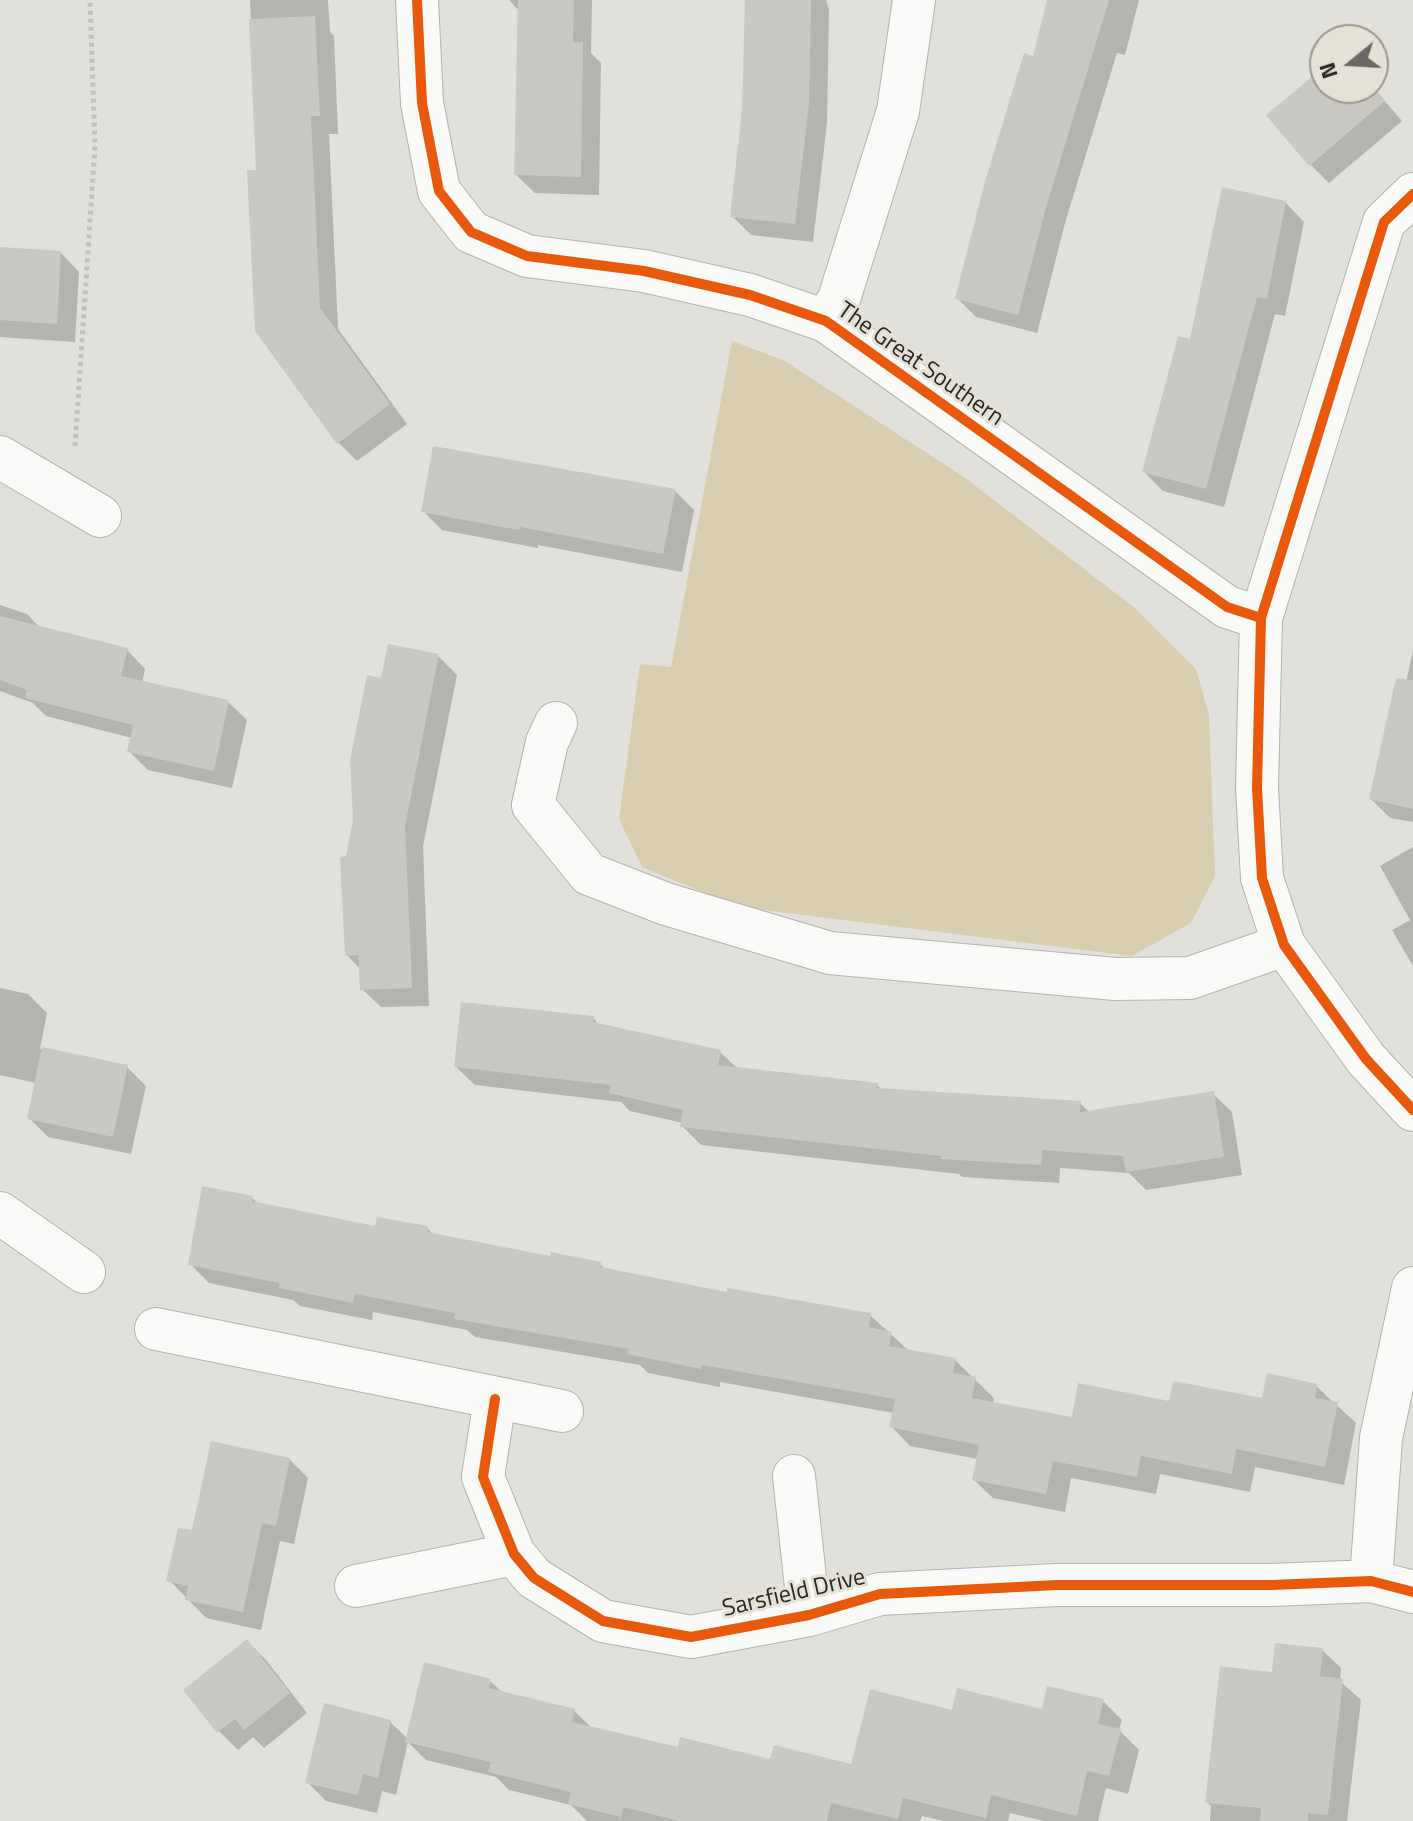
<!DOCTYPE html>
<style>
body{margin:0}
#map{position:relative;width:1413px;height:1821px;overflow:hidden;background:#e1e0da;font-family:"Titillium Web",sans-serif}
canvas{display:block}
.north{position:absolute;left:1309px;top:24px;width:80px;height:80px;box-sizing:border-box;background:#e4e1d7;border:2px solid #99978f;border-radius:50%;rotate:252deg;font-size:22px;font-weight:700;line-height:32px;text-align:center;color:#292724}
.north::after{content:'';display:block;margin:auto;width:28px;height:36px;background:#696864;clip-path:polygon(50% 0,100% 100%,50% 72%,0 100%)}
</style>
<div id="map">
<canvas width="1413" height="1821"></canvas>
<div class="north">N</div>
</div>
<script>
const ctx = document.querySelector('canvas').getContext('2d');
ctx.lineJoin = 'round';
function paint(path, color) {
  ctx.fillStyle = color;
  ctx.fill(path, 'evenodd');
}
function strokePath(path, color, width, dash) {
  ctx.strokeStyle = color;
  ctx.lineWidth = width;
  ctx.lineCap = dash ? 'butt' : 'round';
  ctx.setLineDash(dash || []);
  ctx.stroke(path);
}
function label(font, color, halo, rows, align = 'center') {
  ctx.font = font + ' "Titillium Web",sans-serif';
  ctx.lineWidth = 6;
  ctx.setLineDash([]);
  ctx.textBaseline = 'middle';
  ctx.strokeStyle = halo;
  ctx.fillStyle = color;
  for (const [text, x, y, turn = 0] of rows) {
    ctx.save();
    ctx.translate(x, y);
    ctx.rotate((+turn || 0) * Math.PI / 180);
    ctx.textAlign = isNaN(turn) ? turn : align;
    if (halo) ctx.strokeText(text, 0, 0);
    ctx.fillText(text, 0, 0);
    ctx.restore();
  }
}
paint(new Path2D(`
 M 732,341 L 783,360 L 964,477 L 1135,608 L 1196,669 L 1209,715 L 1215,876 L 1191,923 L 1132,956 L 739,907 L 642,867 L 619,819 L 640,664 L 671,667 Z`), '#d8ceaf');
paint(new Path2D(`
 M 250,0 L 328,0 L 330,32 L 334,36 L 338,134 L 329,134 L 338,329 L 407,424 L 357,461 L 338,442 L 258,172 Z
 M 509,0 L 592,0 L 591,53 L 601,63 L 599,195 L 535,193 L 516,175 L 520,12 Z
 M 746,0 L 826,0 L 829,9 L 827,123 L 813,242 L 751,235 L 732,216 L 744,110 Z
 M 1050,0 L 1139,0 L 1125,55 L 1117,53 L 1065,223 L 1037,333 L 976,317 L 957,298 L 1035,58 Z
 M 1325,68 L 1325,88 L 1373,87 L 1402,121 L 1329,183 L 1311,165 Z
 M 1286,203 L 1304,222 L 1285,316 L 1275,314 L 1224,507 L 1163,491 L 1144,472 L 1192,342 Z
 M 0,249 L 61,253 L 79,272 L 75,342 L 0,337 Z
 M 675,491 L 694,510 L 682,572 L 538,545 L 538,548 L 442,530 L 423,511 Z
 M 0,605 L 27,614 L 41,629 L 127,650 L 145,669 L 142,683 L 228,702 L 247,720 L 232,788 L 148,770 L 130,752 L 132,738 L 46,716 L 33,703 L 0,691 Z
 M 1413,650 L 1413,822 L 1390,818 L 1371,799 L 1392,747 Z
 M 438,656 L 457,675 L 423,846 L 429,1006 L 381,1007 L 362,989 L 361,970 L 347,955 L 348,858 L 383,680 Z
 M 1413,847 L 1413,966 L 1392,930 L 1410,920 L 1380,866 Z
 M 0,988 L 28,994 L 47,1013 L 40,1049 L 127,1067 L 146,1086 L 131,1154 L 48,1137 L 29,1118 L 36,1083 L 0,1075 Z
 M 593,1018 L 600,1026 L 720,1052 L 738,1069 L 877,1085 L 883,1091 L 1080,1103 L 1090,1113 L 1213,1094 L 1232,1112 L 1242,1175 L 1146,1190 L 1129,1173 L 1060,1168 L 1059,1183 L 962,1177 L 959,1174 L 701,1145 L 682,1126 L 683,1123 L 630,1111 L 621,1102 L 475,1085 L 456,1067 Z
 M 252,1198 L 259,1204 L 377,1228 L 427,1228 L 434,1235 L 551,1258 L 600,1264 L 607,1271 L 728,1295 L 870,1315 L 909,1351 L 955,1360 L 994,1398 L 993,1404 L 1073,1420 L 1170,1403 L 1264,1400 L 1316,1386 L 1356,1423 L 1344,1485 L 1255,1467 L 1250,1492 L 1160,1474 L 1156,1494 L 1071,1478 L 1065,1512 L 993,1498 L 974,1480 L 978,1459 L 910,1446 L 892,1427 L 894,1413 L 720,1382 L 720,1387 L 648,1373 L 640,1365 L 475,1337 L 467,1330 L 373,1312 L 372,1320 L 300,1306 L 293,1300 L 209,1283 L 190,1264 Z
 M 289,1459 L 308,1478 L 294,1544 L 280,1541 L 261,1630 L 206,1618 L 169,1580 Z
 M 247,1641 L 266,1660 L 307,1713 L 264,1748 L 253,1737 L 238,1750 L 219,1731 Z
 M 1322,1650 L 1341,1668 L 1340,1681 L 1361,1700 L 1347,1821 L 1210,1821 L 1211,1806 L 1207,1802 L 1274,1674 Z
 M 490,1681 L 503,1693 L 574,1711 L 592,1728 L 680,1749 L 772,1762 L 853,1766 L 954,1712 L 1044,1711 L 1103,1701 L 1122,1720 L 1119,1730 L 1139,1750 L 1128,1794 L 1106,1788 L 1098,1821 L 1044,1821 L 1010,1813 L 1008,1821 L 944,1821 L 922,1816 L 920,1821 L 587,1821 L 571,1805 L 509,1790 L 496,1777 L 426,1760 L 408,1742 L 396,1795 L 382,1791 L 377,1813 L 326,1801 L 307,1782 L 390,1722 L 408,1739 Z`), '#0003');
paint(new Path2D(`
 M 518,0 L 574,0 L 573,42 L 583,42 L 581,177 L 514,175 Z
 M 745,0 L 811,0 L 809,103 L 795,224 L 730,217 L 742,110 Z
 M 1047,0 L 1109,0 L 1047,204 L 1018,315 L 955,299 L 984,185 L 1024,53 L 1033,56 Z
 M 315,16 L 320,116 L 311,116 L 320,308 L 390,404 L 337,444 L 255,331 L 247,170 L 256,170 L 249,19 Z
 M 1325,66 L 1325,88 L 1373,87 L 1385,101 L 1309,166 L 1266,115 Z
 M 1222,187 L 1286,201 L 1267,299 L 1257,297 L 1206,489 L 1142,472 L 1178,336 L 1190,339 Z
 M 0,247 L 61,251 L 57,324 L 0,320 Z
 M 433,446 L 676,489 L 663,554 L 520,527 L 519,530 L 421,512 Z
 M 0,616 L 128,648 L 121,676 L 229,700 L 214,771 L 127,752 L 133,725 L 25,698 L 27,690 L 0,680 Z
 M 388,644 L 439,654 L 405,826 L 412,988 L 360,990 L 358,955 L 345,956 L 340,857 L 346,856 L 353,820 L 350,760 L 367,675 L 381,678 Z
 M 1396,678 L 1413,680 L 1413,809 L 1369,799 Z
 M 461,1002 L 594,1016 L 593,1022 L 721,1050 L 718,1065 L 878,1083 L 877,1088 L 1081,1101 L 1080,1112 L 1214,1091 L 1224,1157 L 1126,1172 L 1123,1156 L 1042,1150 L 1041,1165 L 941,1159 L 941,1156 L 680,1127 L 683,1110 L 609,1093 L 611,1085 L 454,1067 Z
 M 42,1047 L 128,1065 L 113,1137 L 27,1119 Z
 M 202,1186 L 253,1196 L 252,1201 L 375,1226 L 377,1217 L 428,1226 L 427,1232 L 550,1256 L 551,1252 L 601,1262 L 600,1267 L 727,1292 L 727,1288 L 871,1313 L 869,1327 L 892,1332 L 889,1346 L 956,1358 L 953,1373 L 976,1377 L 972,1398 L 1072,1417 L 1078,1383 L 1169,1401 L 1173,1381 L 1262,1398 L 1267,1373 L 1317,1384 L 1315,1398 L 1338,1402 L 1325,1467 L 1236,1449 L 1232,1474 L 1141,1456 L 1137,1477 L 1053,1461 L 1046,1494 L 972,1480 L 979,1445 L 889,1427 L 895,1399 L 702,1365 L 701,1369 L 627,1354 L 628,1349 L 454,1319 L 455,1313 L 355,1294 L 353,1303 L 279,1288 L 280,1283 L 188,1265 Z
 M 211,1441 L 290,1458 L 276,1526 L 262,1523 L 243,1612 L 185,1600 L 188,1586 L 166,1581 L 178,1528 L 192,1530 Z
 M 247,1639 L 290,1693 L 244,1730 L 235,1719 L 217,1733 L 183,1690 Z
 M 1275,1643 L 1323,1648 L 1320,1676 L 1343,1679 L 1328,1815 L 1308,1813 L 1308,1821 L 1260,1821 L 1261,1808 L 1205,1803 L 1220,1666 L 1272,1672 Z
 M 424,1662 L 491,1679 L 489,1688 L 575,1709 L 572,1722 L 678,1747 L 680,1737 L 770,1759 L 774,1745 L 851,1764 L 870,1689 L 952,1710 L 957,1688 L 1042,1709 L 1047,1686 L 1104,1699 L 1098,1724 L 1121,1729 L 1109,1776 L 1087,1771 L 1077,1816 L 991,1795 L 986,1818 L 903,1798 L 898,1819 L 831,1803 L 827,1821 L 680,1821 L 623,1807 L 621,1817 L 568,1804 L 571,1792 L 488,1772 L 491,1762 L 405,1742 Z
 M 324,1703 L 391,1720 L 378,1778 L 363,1774 L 358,1795 L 305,1783 Z`), '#c9c8c3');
const street = new Path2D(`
 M 417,0 L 422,103 L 439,191 L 471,232 L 527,256 L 644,271 L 750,295 L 826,321 L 1227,607 L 1261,618
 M 1413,194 L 1384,222 L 1261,618 L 1257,788 L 1262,878 L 1284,945 L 1366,1059 L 1413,1110
 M 826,321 L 839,299 L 898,111 L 914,0
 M 0,457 L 100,516
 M 556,723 L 547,742 L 533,805 L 589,874 L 666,904 L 830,953 L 1115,979 L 1190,978 L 1284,945
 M 0,1213 L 84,1272
 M 156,1329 L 562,1411
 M 495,1399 L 483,1477 L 514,1554 L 534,1578 L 603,1621 L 691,1637 L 809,1615 L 880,1594 L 1057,1585 L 1271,1585 L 1371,1581 L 1413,1592
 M 794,1476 L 809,1615
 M 1371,1581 L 1381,1438 L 1413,1288
 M 356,1586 L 514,1554`);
strokePath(street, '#b3b2ae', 44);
strokePath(new Path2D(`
 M 75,446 L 95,146 L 90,0`), '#bfbfbd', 5, [4, 4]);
strokePath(street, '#fafaf9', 42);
strokePath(new Path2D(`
 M 417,0 L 422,103 L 439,191 L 471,232 L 527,256 L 644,271 L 750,295 L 826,321 L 1227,607 L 1261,618
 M 1413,194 L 1384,222 L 1261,618 L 1257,788 L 1262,878 L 1284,945 L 1366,1059 L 1413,1110
 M 495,1399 L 483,1477 L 514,1554 L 534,1578 L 603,1621 L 691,1637 L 809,1615 L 880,1594 L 1057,1585 L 1271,1585 L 1371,1581 L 1413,1592`), '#e8590c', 10);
label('24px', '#292724', '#e4e1d7', [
 ["The Great Southern",920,365,35],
 ["Sarsfield Drive",794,1594,-13]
]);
</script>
